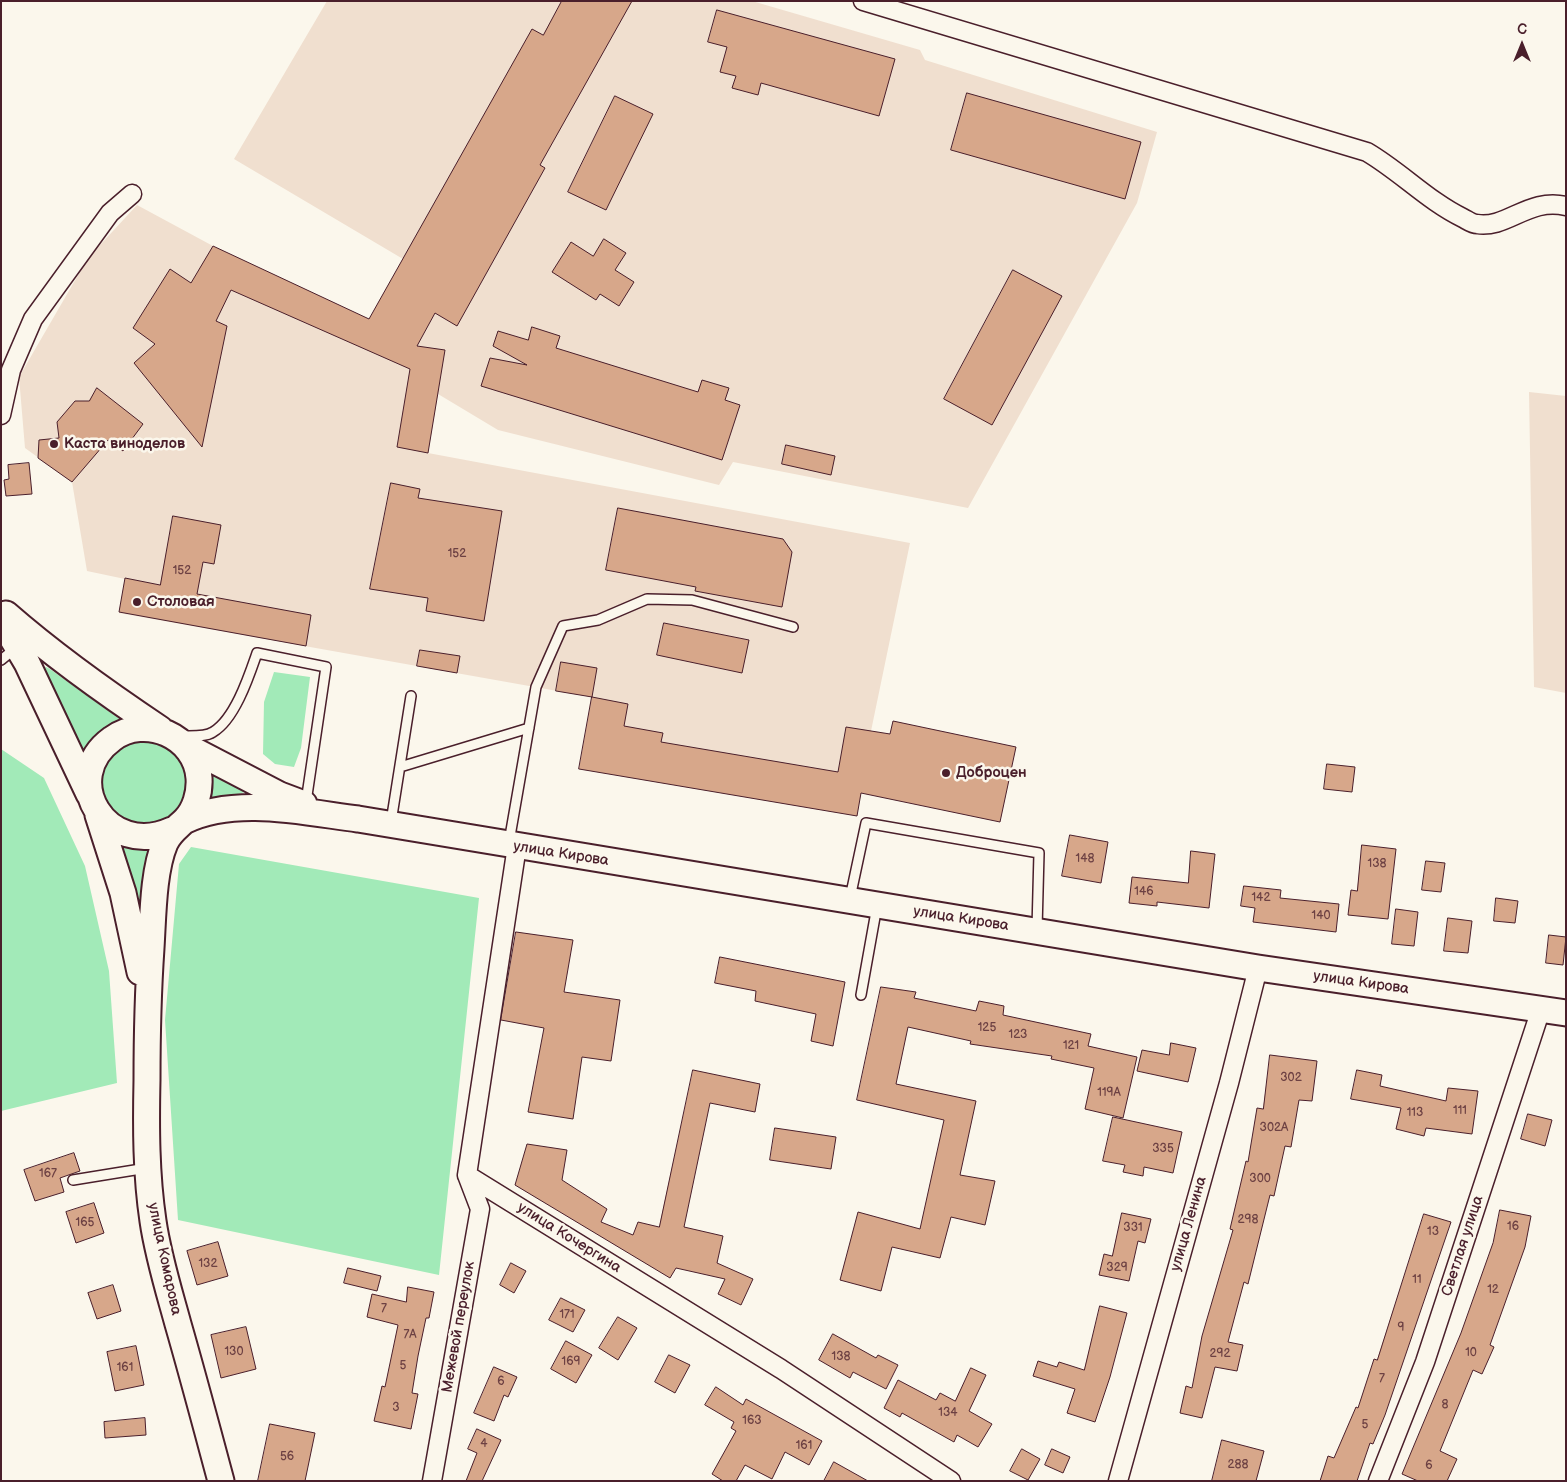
<!DOCTYPE html>
<meta charset="utf-8">
<style>
body{margin:0}
#map{position:relative;width:1567px;height:1482px;overflow:hidden;background:#fbf7ec;font-family:"Balsamiq Sans",sans-serif}
canvas{display:block}
.frame{position:absolute;inset:0;border:2px solid #4a1f2b;pointer-events:none}
.north{position:absolute;left:1497px;top:20px;width:50px;height:50px;-webkit-text-stroke:4px #fbf7ec;paint-order:stroke;rotate:0deg;font-size:14px;font-weight:700;line-height:20px;text-align:center;color:#4a1f2b}
.north::after{content:'';display:block;margin:auto;width:18px;height:22px;background:#4a1f2b;clip-path:polygon(50% 0,100% 100%,50% 72%,0 100%)}
</style>
<div id="map">
<canvas width="1567" height="1482"></canvas>
<div class="frame"></div>
<div class="north">С</div>
</div>
<script>
const ctx = document.querySelector('canvas').getContext('2d');
ctx.lineJoin = 'round';
function paint(path, color) {
  ctx.fillStyle = color;
  ctx.fill(path, 'evenodd');
}
function strokePath(path, color, width, dash) {
  ctx.strokeStyle = color;
  ctx.lineWidth = width;
  ctx.lineCap = dash ? 'butt' : 'round';
  ctx.setLineDash(dash || []);
  ctx.stroke(path);
}
function label(font, color, halo, rows, align = 'center') {
  ctx.font = font + ' "Balsamiq Sans",sans-serif';
  ctx.lineWidth = 5;
  ctx.setLineDash([]);
  ctx.textBaseline = 'middle';
  ctx.strokeStyle = halo;
  ctx.fillStyle = color;
  for (const [text, x, y, turn = 0] of rows) {
    ctx.save();
    ctx.translate(x, y);
    ctx.rotate((+turn || 0) * Math.PI / 180);
    ctx.textAlign = isNaN(turn) ? turn : align;
    if (halo) ctx.strokeText(text, 0, 0);
    ctx.fillText(text, 0, 0);
    ctx.restore();
  }
}
paint(new Path2D(`
 M 327,1 L 752,1 L 920,50 L 925,60 L 1157,132 L 1137,203 L 968,508 L 733,462 L 719,485 L 498,430 L 438,394 L 428,453 L 910,543 L 871,731 L 857,816 L 579,769 L 591,697 L 119,613 L 125,579 L 87,571 L 72,482 L 25,448 L 19,377 L 88,258 L 137,205 L 213,246 L 369,319 L 403,259 L 234,159 Z
 M 1529,392 L 1566,396 L 1566,693 L 1534,687 Z`), '#f0dfcf');
paint(new Path2D(`
 M 46,667 L 50,669 L 125,723 L 86,755 L 43,675 L 43,668 Z
 M 274,672 L 310,677 L 301,748 L 294,767 L 275,764 L 263,754 L 264,702 Z
 M102 783a43 43 0 1 1 86 0a43 43 0 1 1-86 0Z
 M 1,749 L 44,778 L 85,866 L 109,971 L 117,1083 L 1,1111 Z
 M 207,772 L 245,792 L 204,804 Z
 M 115,836 L 157,846 L 140,917 Z
 M 191,847 L 479,898 L 439,1275 L 178,1220 L 165,1020 L 179,864 Z`), '#a2eab8');
const building = new Path2D(`
 M 562,1 L 632,1 L 540,165 L 545,168 L 457,326 L 435,313 L 417,346 L 445,350 L 428,453 L 397,447 L 410,369 L 231,290 L 216,321 L 227,326 L 202,447 L 134,363 L 155,344 L 133,328 L 170,269 L 191,283 L 213,246 L 369,319 L 532,29 L 543,35 Z
 M 717,10 L 895,59 L 879,116 L 761,83 L 758,95 L 732,88 L 736,76 L 720,72 L 727,47 L 708,42 Z
 M 967,93 L 1141,142 L 1125,199 L 951,150 Z
 M 615,96 L 653,114 L 606,210 L 568,192 Z
 M 604,239 L 626,253 L 615,270 L 634,282 L 619,306 L 600,294 L 596,300 L 552,272 L 571,242 L 593,256 Z
 M 1013,270 L 1062,296 L 992,425 L 944,399 Z
 M 532,327 L 560,336 L 556,348 L 698,392 L 702,380 L 729,388 L 725,400 L 740,405 L 722,460 L 481,386 L 490,358 L 527,365 L 493,346 L 498,331 L 528,340 Z
 M 97,388 L 143,424 L 123,451 L 108,440 L 72,482 L 38,458 L 39,440 L 59,438 L 57,422 L 75,401 L 89,401 Z
 M 786,445 L 835,456 L 831,475 L 782,464 Z
 M 29,463 L 32,494 L 6,496 L 4,480 L 9,479 L 8,465 Z
 M 391,483 L 420,489 L 418,498 L 502,511 L 484,621 L 426,611 L 428,598 L 370,589 Z
 M 618,508 L 783,539 L 792,552 L 782,607 L 695,591 L 696,587 L 606,570 Z
 M 173,516 L 221,525 L 214,564 L 203,562 L 197,594 L 311,615 L 306,646 L 119,612 L 125,578 L 160,585 Z
 M 664,623 L 749,640 L 742,673 L 657,655 Z
 M 420,650 L 460,656 L 457,673 L 417,666 Z
 M 561,662 L 597,668 L 592,697 L 556,691 Z
 M 592,697 L 628,704 L 624,726 L 663,733 L 661,742 L 838,772 L 846,727 L 890,734 L 893,721 L 1016,747 L 1000,822 L 861,793 L 857,816 L 579,769 Z
 M 1327,764 L 1355,767 L 1352,792 L 1324,789 Z
 M 1070,835 L 1108,842 L 1101,883 L 1062,876 Z
 M 1362,845 L 1396,849 L 1388,919 L 1348,915 L 1351,890 L 1357,891 Z
 M 1191,851 L 1215,854 L 1209,908 L 1157,902 L 1157,906 L 1129,903 L 1132,877 L 1188,883 Z
 M 1426,861 L 1445,863 L 1441,892 L 1422,890 Z
 M 1244,886 L 1281,890 L 1280,898 L 1339,904 L 1336,932 L 1253,922 L 1255,908 L 1241,906 Z
 M 1496,898 L 1518,901 L 1515,923 L 1494,921 Z
 M 1396,909 L 1418,912 L 1414,946 L 1392,944 Z
 M 1448,918 L 1472,921 L 1468,953 L 1444,951 Z
 M 516,932 L 573,940 L 564,992 L 620,1000 L 611,1061 L 582,1057 L 573,1119 L 528,1112 L 544,1028 L 501,1020 Z
 M 1549,935 L 1566,937 L 1563,965 L 1546,963 Z
 M 720,957 L 845,982 L 833,1046 L 811,1041 L 816,1014 L 755,1001 L 756,991 L 715,983 Z
 M 881,987 L 916,992 L 914,998 L 976,1011 L 979,1001 L 1004,1006 L 1003,1015 L 1091,1034 L 1088,1046 L 1137,1057 L 1123,1118 L 1085,1109 L 1094,1068 L 1051,1059 L 1052,1056 L 970,1044 L 971,1041 L 908,1027 L 896,1084 L 976,1101 L 960,1175 L 995,1181 L 985,1225 L 951,1217 L 940,1258 L 892,1247 L 881,1291 L 840,1280 L 858,1212 L 920,1229 L 944,1120 L 857,1100 Z
 M 1171,1043 L 1196,1048 L 1188,1082 L 1137,1071 L 1142,1050 L 1169,1055 Z
 M 1270,1055 L 1317,1061 L 1312,1101 L 1299,1100 L 1291,1147 L 1285,1146 L 1274,1196 L 1270,1195 L 1248,1284 L 1244,1282 L 1228,1342 L 1243,1345 L 1237,1371 L 1215,1367 L 1202,1418 L 1180,1413 L 1186,1386 L 1192,1388 L 1202,1336 L 1233,1230 L 1230,1229 L 1246,1161 L 1248,1162 L 1257,1108 L 1263,1109 Z
 M 693,1070 L 760,1084 L 755,1112 L 710,1103 L 684,1227 L 723,1236 L 717,1263 L 753,1279 L 741,1305 L 718,1294 L 725,1279 L 676,1268 L 670,1278 L 515,1185 L 527,1144 L 567,1150 L 562,1180 L 607,1209 L 601,1222 L 633,1235 L 638,1222 L 659,1227 Z
 M 1357,1070 L 1382,1075 L 1380,1086 L 1446,1101 L 1448,1088 L 1478,1091 L 1472,1134 L 1426,1128 L 1424,1136 L 1396,1129 L 1401,1108 L 1351,1099 Z
 M 1528,1114 L 1552,1120 L 1545,1146 L 1521,1139 Z
 M 1113,1117 L 1182,1132 L 1173,1173 L 1144,1167 L 1143,1176 L 1123,1172 L 1125,1165 L 1103,1161 Z
 M 775,1128 L 836,1137 L 831,1169 L 770,1160 Z
 M 74,1153 L 80,1171 L 60,1178 L 64,1192 L 35,1201 L 24,1170 Z
 M 94,1203 L 104,1233 L 76,1243 L 66,1212 Z
 M 1500,1210 L 1531,1216 L 1525,1247 L 1490,1345 L 1494,1347 L 1482,1374 L 1473,1370 L 1440,1451 L 1457,1459 L 1447,1481 L 1418,1481 L 1402,1474 L 1461,1333 L 1493,1243 Z
 M 1122,1213 L 1151,1219 L 1145,1243 L 1138,1241 L 1129,1281 L 1099,1275 L 1104,1254 L 1112,1256 Z
 M 1424,1214 L 1451,1222 L 1385,1415 L 1373,1444 L 1370,1443 L 1357,1481 L 1320,1481 L 1328,1456 L 1334,1458 L 1356,1407 L 1358,1408 L 1374,1359 L 1377,1360 Z
 M 218,1242 L 228,1276 L 197,1285 L 187,1251 Z
 M 511,1263 L 526,1271 L 514,1293 L 500,1285 Z
 M 348,1268 L 381,1276 L 377,1291 L 344,1283 Z
 M 113,1285 L 121,1311 L 97,1319 L 88,1293 Z
 M 408,1287 L 434,1292 L 429,1318 L 426,1318 L 418,1356 L 412,1393 L 418,1394 L 411,1429 L 374,1421 L 382,1386 L 385,1387 L 398,1325 L 367,1317 L 372,1294 L 406,1302 Z
 M 561,1298 L 585,1310 L 573,1332 L 549,1320 Z
 M 1100,1306 L 1127,1313 L 1110,1377 L 1095,1422 L 1067,1413 L 1075,1389 L 1033,1376 L 1038,1361 L 1057,1367 L 1059,1362 L 1084,1370 Z
 M 618,1317 L 637,1328 L 618,1360 L 599,1348 Z
 M 246,1327 L 256,1369 L 221,1378 L 211,1335 Z
 M 833,1334 L 876,1358 L 878,1355 L 898,1365 L 886,1389 L 853,1372 L 850,1378 L 819,1360 Z
 M 566,1341 L 592,1355 L 576,1383 L 551,1369 Z
 M 136,1346 L 144,1385 L 115,1391 L 107,1352 Z
 M 669,1355 L 690,1365 L 675,1393 L 655,1382 Z
 M 494,1367 L 517,1377 L 508,1397 L 504,1395 L 494,1421 L 474,1413 Z
 M 971,1368 L 986,1375 L 969,1411 L 992,1424 L 978,1447 L 957,1435 L 954,1442 L 902,1413 L 900,1417 L 884,1408 L 898,1380 L 936,1400 L 940,1393 L 955,1401 Z
 M 716,1387 L 743,1405 L 746,1399 L 822,1441 L 809,1465 L 785,1452 L 772,1479 L 745,1465 L 736,1481 L 723,1481 L 712,1474 L 736,1431 L 731,1428 L 734,1422 L 705,1405 Z
 M 145,1418 L 146,1435 L 105,1438 L 104,1422 Z
 M 270,1424 L 315,1433 L 305,1481 L 258,1481 Z
 M 477,1429 L 501,1440 L 482,1481 L 466,1481 L 477,1453 L 468,1449 Z
 M 1222,1440 L 1264,1451 L 1256,1481 L 1212,1481 Z
 M 1022,1449 L 1040,1459 L 1028,1480 L 1010,1471 Z
 M 1052,1449 L 1070,1457 L 1063,1473 L 1045,1465 Z
 M 834,1462 L 868,1481 L 824,1481 Z`);
paint(building, '#d7a78a');
strokePath(building, '#4a1f2b', 1);
const lane = new Path2D(`
 M 1,660 L 17,647
 M 182,736 C 191,736 206,737 213,732 C 235,719 249,676 257,653 L 326,667 L 306,802
 M 400,767 L 529,728
 M 391,822 L 411,696
 M 509,842 L 536,687 L 563,626 L 598,620 L 647,599 L 692,600 L 793,627
 M 850,898 L 866,823 L 1039,853 L 1037,929
 M 861,995 L 877,906
 M 73,1180 L 147,1168`);
const street = new Path2D(`
 M 863,1 L 1367,152 C 1401,172 1428,201 1463,218 C 1467,220 1472,224 1477,224 C 1507,229 1529,197 1566,206
 M 1,415 L 11,370 L 33,319 L 110,213 L 132,194
 M 517,846 L 467,1175 L 781,1369 L 951,1481
 M 432,1481 L 480,1209 L 467,1175
 M 1118,1481 L 1229,1083 L 1258,968
 M 1378,1481 L 1425,1362 L 1541,1009`);
const secondary = new Path2D(`
 M 6,614 C 54,656 106,693 160,729
 M 1,619 L 27,663 L 89,794
 M 184,745 L 280,795 L 304,804
 M 98,815 L 123,893 L 140,972
 M 184,821 C 235,796 303,812 358,819 L 1258,968 L 1566,1013
 M 172,830 C 106,860 58,778 112,739 C 145,714 196,736 199,778 C 200,793 195,810 185,820 C 177,828 170,832 165,843 C 153,871 153,917 151,948 C 148,992 147,1036 147,1080 C 146,1127 146,1174 153,1221 C 158,1256 169,1291 178,1324 C 193,1376 207,1429 221,1481`);
strokePath(lane, '#4a1f2b', 12);
strokePath(street, '#4a1f2b', 21);
strokePath(secondary, '#4a1f2b', 29);
strokePath(lane, '#fbf7ec', 9);
strokePath(street, '#fbf7ec', 18);
strokePath(secondary, '#fbf7ec', 25);
for (const [x, y, r, color] of [
 [54,444,5,"#4a1f2b"],
 [137,602,5,"#4a1f2b"],
 [946,773,5,"#4a1f2b"]
]) {
  const dot = new Path2D();
  dot.arc(x, y, r, 0, 2 * Math.PI);
  ctx.fillStyle = color;
  ctx.fill(dot);
  strokePath(dot, '#fbf7ec', 2);
}
label('12px', '#6d4143', null, [
 ["152",457,554],
 ["152",182,571],
 ["148",1085,859],
 ["138",1377,864],
 ["146",1144,892],
 ["142",1261,898],
 ["140",1321,916],
 ["125",987,1028],
 ["123",1018,1035],
 ["121",1071,1046],
 ["302",1291,1078],
 ["119А",1109,1093],
 ["111",1460,1111],
 ["113",1415,1113],
 ["302А",1274,1128],
 ["335",1163,1149],
 ["167",48,1174],
 ["300",1260,1179],
 ["298",1248,1220],
 ["165",85,1223],
 ["16",1513,1227],
 ["331",1133,1228],
 ["13",1433,1232],
 ["132",208,1264],
 ["329",1117,1268],
 ["11",1417,1280],
 ["12",1493,1290],
 ["7",384,1309],
 ["171",567,1315],
 ["9",1401,1328],
 ["7А",410,1335],
 ["130",234,1352],
 ["10",1471,1353],
 ["292",1220,1354],
 ["138",841,1357],
 ["169",571,1362],
 ["5",403,1366],
 ["161",125,1368],
 ["7",1382,1379],
 ["6",501,1382],
 ["8",1445,1405],
 ["3",396,1408],
 ["134",948,1413],
 ["163",752,1421],
 ["5",1365,1425],
 ["4",484,1444],
 ["161",804,1446],
 ["56",287,1457],
 ["288",1238,1465],
 ["6",1429,1466]
]);
label('bold 15px', '#4a1f2b', '#fbf7ec', [
 ["Каста виноделов",64,444],
 ["Столовая",147,602],
 ["Доброцен",956,773]
], 'left');
label('15px', '#4a1f2b', '#fbf7ec', [
 ["улица Кирова",561,854,9],
 ["улица Кирова",961,919,9],
 ["улица Кирова",1361,983,8],
 ["улица Ленина",1189,1224,-74],
 ["улица Кочергина",569,1238,32],
 ["Светлая улица",1463,1246,-72],
 ["улица Комарова",164,1259,78],
 ["Межевой переулок",459,1327,-80]
]);
</script>
